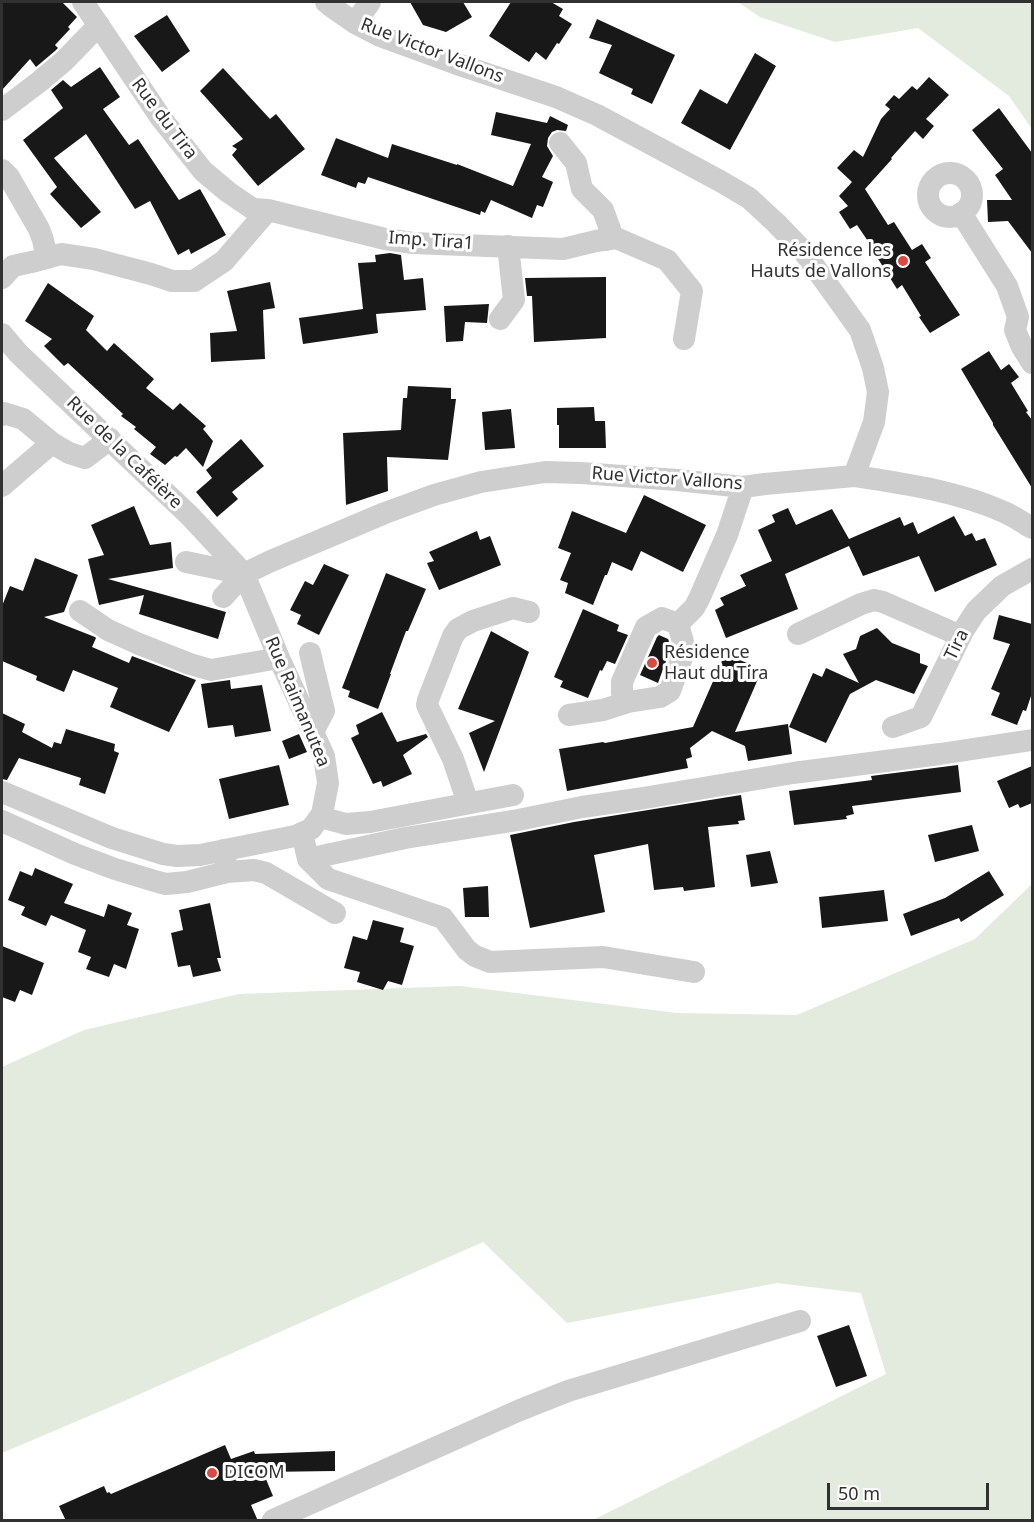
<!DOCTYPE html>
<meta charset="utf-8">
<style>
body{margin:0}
#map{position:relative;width:1034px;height:1522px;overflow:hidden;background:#fff;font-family:"Noto Sans",sans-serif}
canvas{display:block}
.frame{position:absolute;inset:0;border:3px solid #313131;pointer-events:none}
.scale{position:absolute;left:827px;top:1483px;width:162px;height:27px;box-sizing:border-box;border:3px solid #313131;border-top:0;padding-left:8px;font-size:18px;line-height:21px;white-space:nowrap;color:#313131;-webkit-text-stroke:4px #fff;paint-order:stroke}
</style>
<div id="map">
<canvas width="1034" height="1522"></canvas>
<div class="frame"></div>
<div class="scale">50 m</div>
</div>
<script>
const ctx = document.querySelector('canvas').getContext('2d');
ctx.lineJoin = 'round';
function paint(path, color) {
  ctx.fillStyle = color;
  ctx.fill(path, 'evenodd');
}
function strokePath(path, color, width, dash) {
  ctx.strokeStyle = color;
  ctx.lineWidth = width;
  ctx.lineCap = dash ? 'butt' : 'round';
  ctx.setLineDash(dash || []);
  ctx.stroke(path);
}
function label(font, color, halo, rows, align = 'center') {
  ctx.font = font + ' "Noto Sans",sans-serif';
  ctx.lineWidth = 6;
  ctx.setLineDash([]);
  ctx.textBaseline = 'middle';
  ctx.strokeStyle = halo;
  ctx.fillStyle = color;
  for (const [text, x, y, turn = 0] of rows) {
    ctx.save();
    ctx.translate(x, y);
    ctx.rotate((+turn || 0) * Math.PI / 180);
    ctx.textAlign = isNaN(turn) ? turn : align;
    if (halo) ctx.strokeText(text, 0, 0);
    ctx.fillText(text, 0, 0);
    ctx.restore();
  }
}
paint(new Path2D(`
 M 738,2 L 1032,2 L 1032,129 L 1009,96 L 918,28 L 835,42 L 760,17 Z
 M 1032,884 L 1032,1520 L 593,1520 L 886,1374 L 861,1293 L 777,1283 L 567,1323 L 483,1242 L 115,1405 L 2,1453 L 2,1067 L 84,1030 L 239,994 L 460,986 L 677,1013 L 797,1015 L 975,939 Z`), '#e3eade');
paint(new Path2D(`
 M 2,2 L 62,2 L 77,17 L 68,27 L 70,29 L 55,45 L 58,48 L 55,51 L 36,67 L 30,59 L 2,90 Z
 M 410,2 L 463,2 L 472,17 L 446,32 L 423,25 Z
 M 511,2 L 551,2 L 563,9 L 559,16 L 572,24 L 559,44 L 557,43 L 546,60 L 536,52 L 529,62 L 489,36 Z
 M 167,15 L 190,51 L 162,72 L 134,36 Z
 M 597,19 L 675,55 L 652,104 L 631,94 L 633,89 L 599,73 L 612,45 L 589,38 Z
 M 755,53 L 776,66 L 730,150 L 681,123 L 700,89 L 727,104 Z
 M 100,67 L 120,97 L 103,109 L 129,145 L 138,139 L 179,200 L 200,189 L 226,235 L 191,254 L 189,249 L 178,255 L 150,201 L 135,209 L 100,155 L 86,134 L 54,158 L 101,212 L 81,228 L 50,194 L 57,187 L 23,140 L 63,108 L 51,90 L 63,80 L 71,87 Z
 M 223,68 L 270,119 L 276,114 L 305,149 L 258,186 L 232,155 L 237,149 L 232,146 L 243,139 L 200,91 Z
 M 929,77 L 949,95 L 926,119 L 934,126 L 923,139 L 915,131 L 891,158 L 892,159 L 865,189 L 888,225 L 894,222 L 912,250 L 922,244 L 931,258 L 925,262 L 960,315 L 930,333 L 919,317 L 921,316 L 902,285 L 897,289 L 875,254 L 876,253 L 857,225 L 850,229 L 839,212 L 848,206 L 839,196 L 852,182 L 837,168 L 854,150 L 863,157 L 881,119 L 890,109 L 885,105 L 894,95 L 899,99 L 912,86 L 917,90 Z
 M 999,108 L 1032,153 L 1032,253 L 1008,221 L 988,222 L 987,200 L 1012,200 L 995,175 L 1003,169 L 972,130 Z
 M 496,112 L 547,123 L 550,116 L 568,125 L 566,131 L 557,130 L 552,132 L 548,138 L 547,146 L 553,156 L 542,177 L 553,182 L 543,207 L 537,205 L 532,218 L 491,200 L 485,213 L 481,211 L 480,215 L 368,177 L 365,184 L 358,182 L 356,188 L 321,175 L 336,138 L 388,158 L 392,144 L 457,165 L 457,164 L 513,186 L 531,144 L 491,135 Z
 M 390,253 L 401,255 L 404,280 L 423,278 L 426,310 L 376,314 L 378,333 L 303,344 L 299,318 L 363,309 L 358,263 L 376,262 L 375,255 Z
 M 606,277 L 606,338 L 534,342 L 532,296 L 527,296 L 525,278 Z
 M 270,282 L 275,308 L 263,310 L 265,359 L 211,362 L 210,333 L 237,331 L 227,291 Z
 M 48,283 L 94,316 L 86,330 L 107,351 L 114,343 L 154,379 L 146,388 L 173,410 L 180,403 L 206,426 L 203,429 L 213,441 L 203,467 L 186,448 L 177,457 L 175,456 L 165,465 L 150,454 L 156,447 L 134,429 L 136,427 L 121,416 L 123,414 L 68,363 L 64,366 L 44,346 L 52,339 L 25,321 Z
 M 489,304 L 487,323 L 465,322 L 463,341 L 446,342 L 444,306 Z
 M 989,351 L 1001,370 L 1009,364 L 1019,377 L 1011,383 L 1028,411 L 1026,412 L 1032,420 L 1032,488 L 993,425 L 993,423 L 961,369 Z
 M 408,386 L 451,388 L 451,399 L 456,399 L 448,460 L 387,457 L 388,491 L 346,505 L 343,433 L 401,430 L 403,398 L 407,398 Z
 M 594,407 L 595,421 L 605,421 L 606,448 L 559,448 L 559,425 L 557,425 L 557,408 Z
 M 511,409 L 515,448 L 485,450 L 482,412 Z
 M 241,439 L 264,466 L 232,492 L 238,499 L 217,517 L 196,492 L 212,478 L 206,470 Z
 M 644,495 L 706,525 L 683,572 L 641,551 L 632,571 L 612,562 L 607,575 L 605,575 L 593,605 L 565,593 L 568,583 L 560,580 L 571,553 L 558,548 L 572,511 L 626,533 Z
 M 134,506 L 150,545 L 171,542 L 173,568 L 108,579 L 226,612 L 218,639 L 139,614 L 144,595 L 99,605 L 88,559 L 104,555 L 91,525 Z
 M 788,508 L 796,525 L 832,509 L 849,539 L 900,517 L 904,526 L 913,522 L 918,534 L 954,516 L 965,536 L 972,533 L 976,541 L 985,538 L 997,565 L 935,592 L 919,556 L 863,576 L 849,546 L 785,574 L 798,609 L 726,638 L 715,610 L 724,605 L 720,598 L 746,586 L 740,575 L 772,561 L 758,530 L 775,522 L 772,515 Z
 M 477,531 L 480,540 L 490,536 L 501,565 L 439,590 L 427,563 L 434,561 L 429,552 Z
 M 35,558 L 78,575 L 64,612 L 44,617 L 95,637 L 96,638 L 92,647 L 129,663 L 132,656 L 196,680 L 169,732 L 110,707 L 118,688 L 73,670 L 64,692 L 36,680 L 37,676 L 2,661 L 2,606 L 10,586 L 23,591 Z
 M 324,564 L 349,575 L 319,635 L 297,624 L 301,615 L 290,610 L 305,581 L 313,585 Z
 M 386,573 L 426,589 L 408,631 L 406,631 L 390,674 L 391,674 L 378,709 L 348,697 L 350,691 L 342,688 Z
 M 583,609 L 619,625 L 617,631 L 628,635 L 615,664 L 607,661 L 602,671 L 600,670 L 588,698 L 560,687 L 563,681 L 554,677 Z
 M 999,615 L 1032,624 L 1032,693 L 1026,711 L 1023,710 L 1017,725 L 991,715 L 1000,693 L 991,689 L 1010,644 L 993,639 Z
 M 877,628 L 892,643 L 920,654 L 920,663 L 928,666 L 914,694 L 876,680 L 850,694 L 826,743 L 789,727 L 813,673 L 822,677 L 826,668 L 859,683 L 843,654 L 856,649 L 860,636 Z
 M 491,631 L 529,652 L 484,772 L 469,733 L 495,721 L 458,709 Z
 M 659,635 L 668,639 L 669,641 L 665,651 L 669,653 L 658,683 L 640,675 L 657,637 Z
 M 725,654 L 752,665 L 747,675 L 758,679 L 735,732 L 788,724 L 792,754 L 748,761 L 745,746 L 712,731 L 690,748 L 692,757 L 686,759 L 688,768 L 567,791 L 559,749 L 603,742 L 605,743 L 693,727 Z
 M 230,680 L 231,689 L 262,685 L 271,731 L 235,737 L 233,725 L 208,728 L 201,684 Z
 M 382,712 L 397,742 L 426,734 L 428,737 L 403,755 L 412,774 L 383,787 L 381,781 L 373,784 L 351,738 L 359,734 L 356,725 Z
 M 2,713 L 25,724 L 22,732 L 52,748 L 54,742 L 61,744 L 66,729 L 115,744 L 114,751 L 119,753 L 105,794 L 79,785 L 81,778 L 19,758 L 7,780 L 2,779 Z
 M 299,734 L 307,752 L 289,759 L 282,741 Z
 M 279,765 L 289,805 L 229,819 L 219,779 Z
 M 958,765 L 961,792 L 852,806 L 854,814 L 846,816 L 847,819 L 794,825 L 789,791 L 872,780 L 871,776 Z
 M 1032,766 L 1032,803 L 1020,808 L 1018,804 L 1009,808 L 997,781 Z
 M 741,795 L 745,820 L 738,821 L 739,824 L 708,827 L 715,887 L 684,891 L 683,887 L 654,890 L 648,844 L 594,855 L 605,912 L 530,928 L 510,835 L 574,822 Z
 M 972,825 L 979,851 L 935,862 L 928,835 Z
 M 770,851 L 778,883 L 751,887 L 746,855 Z
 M 35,868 L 73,884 L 64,903 L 104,917 L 108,904 L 132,913 L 127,925 L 139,929 L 126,969 L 114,964 L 109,977 L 86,969 L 91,957 L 78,952 L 86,930 L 51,915 L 46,926 L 21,915 L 25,907 L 8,900 L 20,871 L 32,876 Z
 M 989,871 L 1004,895 L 961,922 L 959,918 L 911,936 L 903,914 L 945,898 Z
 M 488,886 L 489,917 L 465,917 L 463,888 Z
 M 884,890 L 888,921 L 822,928 L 819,897 Z
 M 210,903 L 221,958 L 217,958 L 221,971 L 193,977 L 190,965 L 178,967 L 171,933 L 183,930 L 179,910 Z
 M 373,920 L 404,928 L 400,942 L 414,946 L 402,985 L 388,981 L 383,990 L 357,982 L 360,972 L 344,968 L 353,936 L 367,940 Z
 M 2,946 L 44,963 L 32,995 L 20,990 L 15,1002 L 2,997 Z
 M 849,1325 L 867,1376 L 836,1387 L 817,1336 Z
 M 225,1445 L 231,1459 L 254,1451 L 255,1454 L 335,1451 L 335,1471 L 263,1472 L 273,1496 L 251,1505 L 258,1521 L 66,1521 L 59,1506 L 104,1486 L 107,1493 L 109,1492 L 111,1494 Z`), '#181818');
strokePath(new Path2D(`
 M 83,2 L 161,118 L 203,171 L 228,192 L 253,209 L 268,210 L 385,239 L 413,243 L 563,249 L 596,241 L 616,238 L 667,260 L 692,291 L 684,339
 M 355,23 L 370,2
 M 2,110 L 39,82 L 64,61 L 99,25
 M 560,143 L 576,163 L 582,189 L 603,210 L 610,229 L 606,240
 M 2,170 L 9,177 L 39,229 L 43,240 L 47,258
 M928 195a22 22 0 1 1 44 0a22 22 0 1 1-44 0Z
 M 961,213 L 1007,286 L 1018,317 L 1015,330 L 1022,347 L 1032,363
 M 2,278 L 13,266 L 36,261 L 61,254 L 94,259 L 151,274 L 172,281 L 194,281 L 224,261 L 268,210
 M 500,319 L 514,300 L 508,246
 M 2,334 L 19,354 L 190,516 L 244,574 L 279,658 L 324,756 L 328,783 L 322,814 L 311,829 L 295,836 L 200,855 L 177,856 L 163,854 L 112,838 L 2,792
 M 2,415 L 4,413 L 23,419 L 52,443 L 69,453 L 85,458 L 110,439
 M 854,476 C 905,484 957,491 1004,512 C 1014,516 1023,523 1032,528
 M 2,486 L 52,443
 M 186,562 L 244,574
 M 223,597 L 244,574 L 271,561 L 385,513 L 434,495 L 481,482 L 545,472 L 581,473 L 677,480 L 743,487 L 765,484 L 854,476 L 874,422 L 878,392 L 873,368 L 860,330 L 804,252 L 776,223 L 749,198 L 720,181 L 597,115 L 556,97 L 454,63 L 380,36 L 355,23 L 332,7 L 326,2
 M 80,611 L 108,630 L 139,644 L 190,664 L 211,670 L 279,658
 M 662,618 L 678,624 L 685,649 L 670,691 L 660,697 L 628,702 L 622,694 L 622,682 L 646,627 Z
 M 678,624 L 694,608 L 699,599 L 727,535 L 743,487
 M 798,634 L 861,604 L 874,600 L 883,602 L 961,636
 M 310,653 L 324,711 L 313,732
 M 569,715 L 603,710 L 628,702
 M 893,727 L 921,717 L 963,631 L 976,611 L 1002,586 L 1032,569
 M 468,803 L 453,759 L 427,705 L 428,700 L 453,636 L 458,629 L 473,621 L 513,608 L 529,612
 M 320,817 L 346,824 L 370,822 L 513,795
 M 2,821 L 75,854 L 115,869 L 158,882 L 166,884 L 187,882 L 227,872 L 224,850
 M 302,833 L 308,859 L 405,838 L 518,820 L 582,807 L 644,798 L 793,773 L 940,754 L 1032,740
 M 308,859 L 328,879 L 443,918 L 467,950 L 475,956 L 490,962 L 603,957 L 694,972
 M 227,872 L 254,870 L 266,873 L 335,913
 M 273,1520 L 520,1410 L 568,1391 L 800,1321`), '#cecece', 22);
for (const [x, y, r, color] of [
 [903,261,6,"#d94a43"],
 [652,663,6,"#d94a43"],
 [212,1473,6,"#d94a43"]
]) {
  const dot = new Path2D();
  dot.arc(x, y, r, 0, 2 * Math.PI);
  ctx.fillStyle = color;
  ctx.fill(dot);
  strokePath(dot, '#fff', 2);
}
label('18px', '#313131', '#fff', [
 ["Rue Victor Vallons",432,51,21],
 ["Rue du Tira",164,119,53],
 ["Imp. Tira1",431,241,4],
 ["Rue de la Caféière",124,453,44],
 ["Rue Victor Vallons",667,479,4],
 ["Tira",957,645,-64],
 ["Rue Raimanutea",297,702,67]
]);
label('18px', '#313131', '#fff', [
 ["Résidence les",891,251,"right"],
 ["Hauts de Vallons",891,272,"right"],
 ["Résidence",664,653],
 ["Haut du Tira",664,674],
 ["DICOM",224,1473]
], 'left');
</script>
